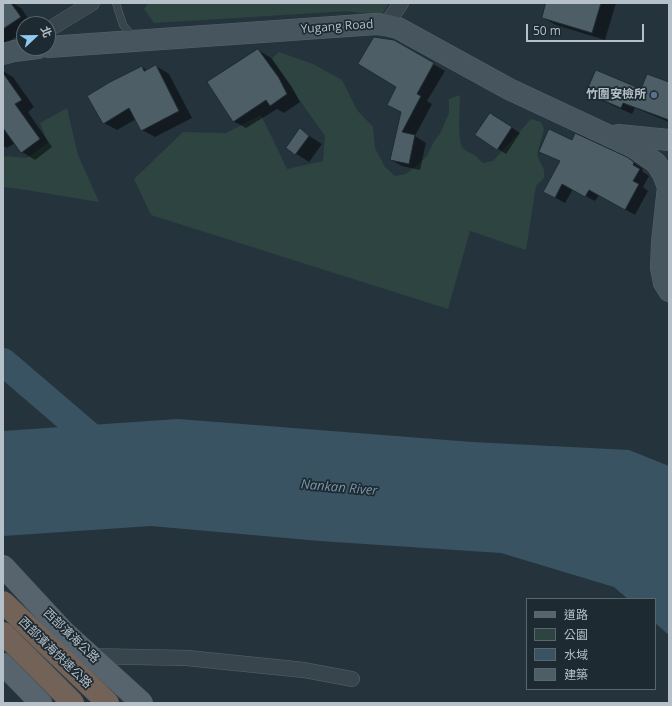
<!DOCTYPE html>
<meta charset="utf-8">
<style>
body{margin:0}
#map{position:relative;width:672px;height:706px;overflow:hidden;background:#25343c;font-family:"Open Sans","Noto Sans TC",sans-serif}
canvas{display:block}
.frame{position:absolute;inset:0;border:4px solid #b5c0c8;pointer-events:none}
.legend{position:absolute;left:526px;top:598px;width:130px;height:92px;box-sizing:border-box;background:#1e2a32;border:1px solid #5a666e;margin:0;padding:5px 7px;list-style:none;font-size:12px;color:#b5c0c8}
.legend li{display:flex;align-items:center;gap:8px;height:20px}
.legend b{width:20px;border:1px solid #5a666e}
.north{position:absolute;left:16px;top:16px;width:40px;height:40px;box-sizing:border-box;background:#1e2a32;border:1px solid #5a666e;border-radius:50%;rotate:68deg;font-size:11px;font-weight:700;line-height:16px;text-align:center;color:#b5c0c8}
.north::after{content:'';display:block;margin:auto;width:14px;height:18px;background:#90c9f2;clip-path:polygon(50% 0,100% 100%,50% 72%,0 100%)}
.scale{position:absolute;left:526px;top:24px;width:118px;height:18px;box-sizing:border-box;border:2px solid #b5c0c8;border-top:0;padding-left:5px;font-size:12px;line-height:14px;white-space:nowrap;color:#b5c0c8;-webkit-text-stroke:3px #1e2a32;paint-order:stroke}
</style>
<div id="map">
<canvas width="672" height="706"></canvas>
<div class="frame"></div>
<ul class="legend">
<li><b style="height:5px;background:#57646d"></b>道路</li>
<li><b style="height:11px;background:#2d4440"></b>公園</li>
<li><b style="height:11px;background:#3a5363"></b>水域</li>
<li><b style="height:11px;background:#4e5e67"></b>建築</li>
</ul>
<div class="north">北</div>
<div class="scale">50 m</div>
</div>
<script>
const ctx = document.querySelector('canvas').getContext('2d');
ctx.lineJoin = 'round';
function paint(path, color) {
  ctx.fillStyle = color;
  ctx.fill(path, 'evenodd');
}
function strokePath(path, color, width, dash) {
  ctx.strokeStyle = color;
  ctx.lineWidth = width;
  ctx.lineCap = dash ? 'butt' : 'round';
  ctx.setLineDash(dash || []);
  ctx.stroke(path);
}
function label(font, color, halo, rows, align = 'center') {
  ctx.font = font + ' "Open Sans","Noto Sans TC",sans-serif';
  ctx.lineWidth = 3.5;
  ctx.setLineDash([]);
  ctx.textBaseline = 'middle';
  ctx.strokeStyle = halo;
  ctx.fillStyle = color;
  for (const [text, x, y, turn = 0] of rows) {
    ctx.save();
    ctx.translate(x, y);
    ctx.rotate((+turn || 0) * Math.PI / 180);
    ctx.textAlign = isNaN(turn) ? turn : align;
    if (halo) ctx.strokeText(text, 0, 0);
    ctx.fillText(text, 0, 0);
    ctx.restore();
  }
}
paint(new Path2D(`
 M 148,3 L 389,3 L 382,14 L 371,15 L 349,11 L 154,23 L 144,9 Z
 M 279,52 L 313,64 L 342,80 L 357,110 L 373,127 L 375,148 L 385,167 L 395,176 L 406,174 L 415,167 L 427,156 L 434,141 L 440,134 L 449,113 L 449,99 L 460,95 C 460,106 457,142 463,148 C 466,152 472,153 476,156 C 478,158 480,161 483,163 L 493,161 L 531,119 L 541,122 L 544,129 L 537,155 L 544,170 L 544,178 L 536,186 L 526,250 L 470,231 L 448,309 L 151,215 L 134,179 L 183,132 L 226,133 L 261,115 L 287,169 L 323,161 L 325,136 L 291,88 L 272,58 Z
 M 67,108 L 78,155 L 99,202 L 26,190 L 3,187 L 3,156 L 27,158 L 48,143 L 40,123 Z`), '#2d4440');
paint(new Path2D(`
 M 178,419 L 472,442 L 629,450 L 669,466 L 669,635 L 655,623 L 655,599 L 628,599 L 614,587 L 501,553 L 320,541 L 151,526 L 3,536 L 3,431 Z`), '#3a5363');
paint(new Path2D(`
 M 5,3 L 13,3 L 21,8 L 32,24 L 24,24 L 24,31 L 3,46 L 3,4 Z
 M 547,3 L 616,3 L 605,40 L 556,25 L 543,18 Z
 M 393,40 L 445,71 L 427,101 L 432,104 L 415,136 L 426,143 L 420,170 L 402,166 L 391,160 L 402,112 Z
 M 258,50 L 271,58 L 292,87 L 300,102 L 284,113 L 277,109 L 246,128 L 233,121 Z
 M 156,66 L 169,74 L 192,118 L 155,137 L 142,130 L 136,119 L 117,130 L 104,123 L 142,67 L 147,70 Z
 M 3,71 L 13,77 L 34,107 L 28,112 L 52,147 L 35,160 L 22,152 L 15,143 L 7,148 L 3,146 Z
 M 669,83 L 669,122 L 635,108 L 632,114 L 598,99 L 587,93 L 642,91 Z
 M 491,114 L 520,133 L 506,154 L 498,149 Z
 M 300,130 L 322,144 L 309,162 L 287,148 Z
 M 572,141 L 627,158 L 643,169 L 642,171 L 649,176 L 643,187 L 648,191 L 635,215 L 599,195 L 595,201 L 573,189 L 565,203 L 554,197 L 561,162 L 540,151 Z`), '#0007');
strokePath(new Path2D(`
 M 3,362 L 107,451`), '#3a5363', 28);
const building = new Path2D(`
 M 3,3 L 11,3 L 21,17 L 3,29 Z
 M 546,3 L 601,3 L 592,33 L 542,18 Z
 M 374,37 L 394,40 L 434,63 L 417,94 L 421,96 L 402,132 L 415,135 L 409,164 L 390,160 L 401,112 L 387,105 L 396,87 L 358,64 Z
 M 258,49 L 279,78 L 287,94 L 270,106 L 266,100 L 233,122 L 207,82 Z
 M 156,65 L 179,111 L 141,131 L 129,108 L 103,124 L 87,96 L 110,82 L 142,66 L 144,71 Z
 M 596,70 L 641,89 L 647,74 L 669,82 L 669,120 L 623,103 L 621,108 L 586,93 Z
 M 3,73 L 22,100 L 15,104 L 40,139 L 21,153 L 3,128 Z
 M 490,113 L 512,127 L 497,150 L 475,135 Z
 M 300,128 L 309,136 L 295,155 L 286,148 Z
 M 549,129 L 572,140 L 575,133 L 627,157 L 634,162 L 633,165 L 640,169 L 633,181 L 639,184 L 625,210 L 589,190 L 585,197 L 562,184 L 555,198 L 543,192 L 560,161 L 539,152 Z`);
paint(building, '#4e5e67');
strokePath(building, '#202c34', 1);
const lane = new Path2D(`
 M 116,3 L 123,25 L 133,37`);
const street = new Path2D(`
 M 386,25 L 401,3
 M 48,30 L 92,3
 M 86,656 L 187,658 L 304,670 L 352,679`);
const secondary = new Path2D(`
 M 48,47 L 376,24 L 386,25 L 398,28 L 509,89 L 633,147 L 656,163 L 663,174 L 668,187 L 662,242 L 661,268 L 664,283 L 669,291
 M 3,54 L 14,51 L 38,48
 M 618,135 L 669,140`);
const primary = new Path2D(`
 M 3,664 L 41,703`);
strokePath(lane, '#57636b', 8);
strokePath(street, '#57636b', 16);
strokePath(secondary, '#57636b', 22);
strokePath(primary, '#455159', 23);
strokePath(lane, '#39454d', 7);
strokePath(street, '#39454d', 15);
strokePath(secondary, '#47555f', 21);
strokePath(primary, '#57646d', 22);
const primaryBridge = new Path2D(`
 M 3,566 L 64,632 L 142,703`);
const highwayBridge = new Path2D(`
 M 3,602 L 108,703
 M 3,633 L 73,703`);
strokePath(primaryBridge, '#455159', 23, []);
strokePath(highwayBridge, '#445058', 23, []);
strokePath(primaryBridge, '#57646d', 22);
strokePath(highwayBridge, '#726257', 22);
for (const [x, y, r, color] of [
 [654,95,4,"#5c6f8a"]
]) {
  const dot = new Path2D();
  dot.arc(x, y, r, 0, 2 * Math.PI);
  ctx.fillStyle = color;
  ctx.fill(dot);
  strokePath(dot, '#1e2a32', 1.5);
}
label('12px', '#b5c0c8', '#1e2a32', [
 ["Yugang Road",337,27,-4],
 ["西部濱海公路",71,636,44],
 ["西部濱海快速公路",55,653,44]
]);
label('bold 12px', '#b5c0c8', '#1e2a32', [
 ["竹圍安檢所",646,95]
], 'right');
label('italic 13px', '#7796aa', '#1e2a32', [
 ["Nankan River",339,488,5]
]);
</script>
